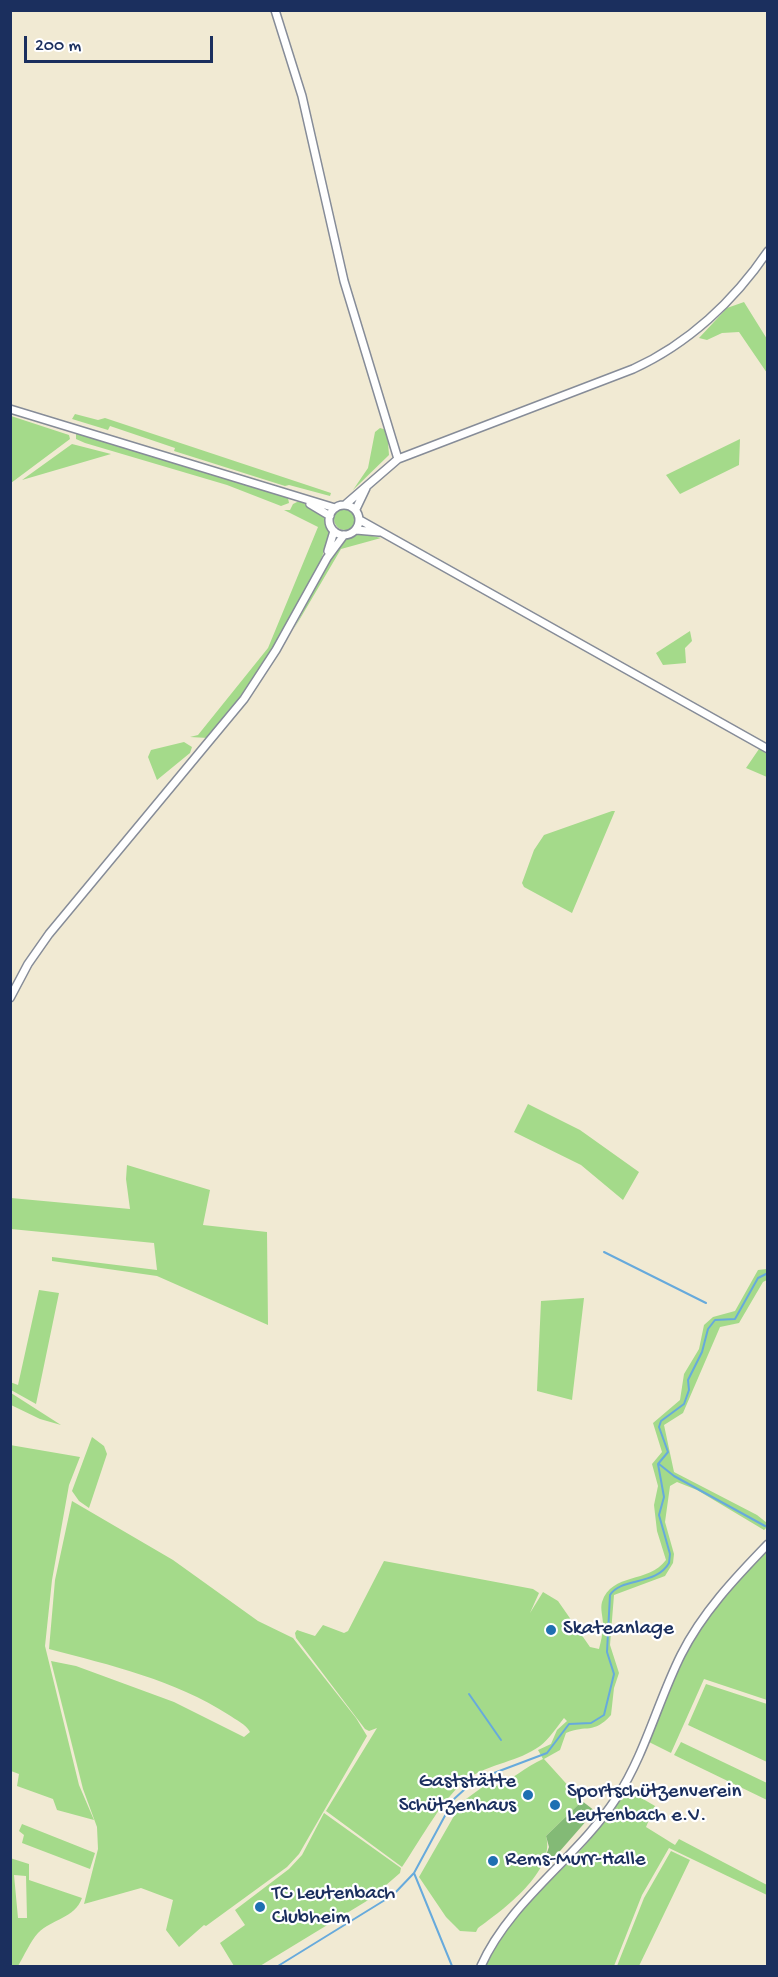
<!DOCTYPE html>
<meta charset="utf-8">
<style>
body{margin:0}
#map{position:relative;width:778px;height:1977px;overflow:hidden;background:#f1ead3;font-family:"Gochi Hand",sans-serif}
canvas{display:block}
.frame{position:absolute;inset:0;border:12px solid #1b2f5e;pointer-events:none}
.scale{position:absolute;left:24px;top:36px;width:189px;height:27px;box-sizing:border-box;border:3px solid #1b2f5e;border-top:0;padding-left:8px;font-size:18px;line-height:21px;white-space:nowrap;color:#1b2f5e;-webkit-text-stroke:4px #fff;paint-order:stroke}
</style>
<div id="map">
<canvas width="778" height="1977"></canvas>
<div class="frame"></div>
<div class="scale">200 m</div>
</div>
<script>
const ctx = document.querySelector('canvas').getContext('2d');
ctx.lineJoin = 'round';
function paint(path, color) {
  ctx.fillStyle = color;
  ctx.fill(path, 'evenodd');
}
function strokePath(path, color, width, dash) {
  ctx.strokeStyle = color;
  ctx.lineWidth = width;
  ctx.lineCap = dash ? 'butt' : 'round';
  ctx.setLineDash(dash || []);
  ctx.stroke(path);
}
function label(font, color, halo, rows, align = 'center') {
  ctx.font = font + ' "Gochi Hand",sans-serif';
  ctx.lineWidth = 4.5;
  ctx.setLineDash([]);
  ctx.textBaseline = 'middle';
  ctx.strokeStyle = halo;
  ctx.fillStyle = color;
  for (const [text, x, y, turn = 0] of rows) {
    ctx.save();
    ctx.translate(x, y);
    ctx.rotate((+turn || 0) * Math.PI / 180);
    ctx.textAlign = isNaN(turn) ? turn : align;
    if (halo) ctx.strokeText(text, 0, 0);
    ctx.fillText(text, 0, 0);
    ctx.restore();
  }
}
paint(new Path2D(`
 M 744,302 L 767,339 L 767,373 L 739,332 L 722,333 L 707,340 L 699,338 L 727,308 Z
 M 75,414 L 98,420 L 105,418 L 331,493 L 330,496 L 289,485 L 285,486 L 174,451 L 175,448 L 110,426 L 108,430 L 72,419 Z
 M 11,416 L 69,435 L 70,439 L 11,483 Z
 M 380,428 L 387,430 L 389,455 L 353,490 L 368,468 L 375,432 Z
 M 79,432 L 288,498 L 289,503 L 281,506 L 227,485 L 85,443 L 76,439 L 76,433 Z
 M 740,439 L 739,465 L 680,494 L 666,475 Z
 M 72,444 L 111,454 L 22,480 Z
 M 299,501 C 313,508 329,514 330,532 C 330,539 325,548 323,554 C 301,618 250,686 208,738 L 190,737 L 198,735 L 268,648 L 318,527 L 284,510 L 290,510 L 293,504 Z
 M334 519a11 11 0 1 1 22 0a11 11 0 1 1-22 0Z
 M 359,533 L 381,538 L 341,549 L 294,629 L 330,558 L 345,539 Z
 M 690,631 L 692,641 L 685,648 L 686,663 L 663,665 L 656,653 Z
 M 184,742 L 192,747 L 190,753 L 157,780 L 148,757 L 151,750 Z
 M 759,749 L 767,754 L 767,777 L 746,768 Z
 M 612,811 L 615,811 L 572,913 L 524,887 L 522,883 L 534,850 L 544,835 Z
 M 528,1104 L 580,1130 L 639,1172 L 623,1200 L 581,1165 L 514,1132 Z
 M 127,1165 L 210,1190 L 203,1225 L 267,1232 L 268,1325 L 157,1276 L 52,1261 L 52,1257 L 157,1270 L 154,1243 L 11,1229 L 11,1198 L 130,1209 L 126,1179 Z
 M 767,1269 L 767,1280 L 763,1282 L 739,1323 L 720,1327 L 683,1413 L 664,1425 L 674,1472 L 757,1515 L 767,1523 L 767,1527 L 764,1530 L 697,1490 L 677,1482 L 670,1486 L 665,1522 L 674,1554 L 673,1563 L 665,1576 L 614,1595 L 610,1645 L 619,1673 L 614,1688 L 611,1715 C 593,1735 587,1724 566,1733 L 560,1750 L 544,1759 L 582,1801 L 546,1836 C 556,1871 503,1910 478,1928 L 476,1932 L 460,1931 L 446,1917 L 419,1877 L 462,1802 L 488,1783 L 494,1787 C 512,1780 525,1767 543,1759 L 538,1750 L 551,1744 L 557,1730 L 567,1721 L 564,1718 C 557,1727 549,1739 540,1746 C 518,1762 491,1763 469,1778 C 444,1795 420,1841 402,1867 L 326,1811 L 377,1728 L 369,1731 L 365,1729 L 296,1638 L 295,1633 L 297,1630 L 315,1636 L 323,1625 L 344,1633 L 348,1631 L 384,1561 L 533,1589 L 539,1593 L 530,1613 L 543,1592 L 558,1601 L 590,1647 L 599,1649 C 601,1641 603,1633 603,1625 C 603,1617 600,1609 602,1602 C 612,1572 648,1584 666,1560 L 657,1531 L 654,1505 L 658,1486 L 652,1464 L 662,1452 L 653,1423 L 680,1400 L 684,1374 L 699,1349 L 704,1325 L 713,1317 L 735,1311 L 758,1270 Z
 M 39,1290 L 59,1293 L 36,1404 L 11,1390 L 10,1382 L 18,1385 Z
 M 584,1298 L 572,1400 L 537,1391 L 541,1301 Z
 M 11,1393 L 61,1425 L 40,1419 L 11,1405 Z
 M 92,1437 L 104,1446 L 107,1454 L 89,1508 L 79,1501 L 72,1491 Z
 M 10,1445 L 80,1457 L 69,1485 L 52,1580 L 45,1646 L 79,1785 L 94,1820 L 57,1810 L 53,1799 L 17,1786 L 19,1774 L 11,1771 Z
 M 72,1501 L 173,1560 L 258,1621 L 293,1638 L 356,1718 L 367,1736 L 299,1854 L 287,1867 L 206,1926 L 204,1925 L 179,1947 L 166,1930 L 173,1900 L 141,1888 L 84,1904 L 98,1849 L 97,1827 L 83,1789 L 51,1661 L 76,1666 L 174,1702 L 244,1737 L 250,1732 C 246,1724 236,1720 229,1715 C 175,1680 110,1665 49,1649 L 55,1580 Z
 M 767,1550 L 767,1700 L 704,1679 L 671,1753 L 647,1741 C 663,1703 678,1663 701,1628 C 720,1599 744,1575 767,1550 Z
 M 706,1684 L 767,1704 L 767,1762 L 688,1725 Z
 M 681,1742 L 767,1783 L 767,1800 L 674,1755 Z
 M 626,1789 L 655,1806 L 646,1827 L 675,1845 L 679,1839 L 767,1885 L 767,1895 L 669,1848 L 642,1895 L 614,1966 L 484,1966 C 505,1921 544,1888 578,1853 C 597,1833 611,1812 626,1789 Z
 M 324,1813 L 401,1868 L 400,1873 L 370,1899 L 260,1966 L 234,1966 L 220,1943 L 245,1925 L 235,1910 L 289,1869 L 302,1855 Z
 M 22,1824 L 95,1853 L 90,1869 L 22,1843 L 24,1835 L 19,1831 Z
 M 671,1851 L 690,1860 L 639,1966 L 617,1966 L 644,1898 Z
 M 10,1858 L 29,1864 L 29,1880 L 82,1898 C 75,1918 52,1919 38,1933 C 30,1942 24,1956 18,1966 L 11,1966 ZM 14,1875 L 26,1876 L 27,1918 L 18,1918 Z`), '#a4da8a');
paint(new Path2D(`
 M 582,1801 L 595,1811 L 546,1867 L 543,1864 L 549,1847 L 546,1836 Z`), '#83ba76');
strokePath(new Path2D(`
 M 604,1252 L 706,1303
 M 659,1464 L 674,1476 L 765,1526
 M 469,1694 L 501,1740
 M 414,1873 L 452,1966
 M 278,1966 L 393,1895 L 414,1873 L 454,1799 L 465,1789 L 486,1776 L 547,1753 L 569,1724 L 591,1723 L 604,1715 L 614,1674 L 607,1652 L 610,1595 C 621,1577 656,1586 669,1563 L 670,1554 L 659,1515 L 664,1497 L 658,1464 L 668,1452 L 659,1427 L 661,1421 L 684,1404 L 689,1390 L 688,1380 L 702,1352 L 708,1329 L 715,1320 L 735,1319 L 758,1278 L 768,1273`), '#67aadc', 2);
const secondary = new Path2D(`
 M 275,10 L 302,96 L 344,281 L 398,459
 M 10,409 L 335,508
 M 310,504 L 330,516
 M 346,504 L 398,459 L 633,369 C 688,344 734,301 768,251
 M329 520a15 15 0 1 1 30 0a15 15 0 1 1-30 0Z
 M 356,509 L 366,488
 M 360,520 L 768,749
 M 356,530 L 379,532
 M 328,551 L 334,531
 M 10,998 L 28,964 L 49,934 L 244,699 L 276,650 L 327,558 L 344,535
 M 481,1966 C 511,1899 578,1858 617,1797 C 645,1754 658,1701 681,1655 C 702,1613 735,1578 768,1544`);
strokePath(secondary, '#868c98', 10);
strokePath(secondary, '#fff', 7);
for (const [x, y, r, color] of [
 [551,1630,6,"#1f6fb2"],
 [528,1795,6,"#1f6fb2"],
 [555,1805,6,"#1f6fb2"],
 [493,1861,6,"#1f6fb2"],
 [260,1907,6,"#1f6fb2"]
]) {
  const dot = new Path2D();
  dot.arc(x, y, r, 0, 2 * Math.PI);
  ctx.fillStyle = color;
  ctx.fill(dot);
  strokePath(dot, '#fff', 2);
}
label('21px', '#1b2f5e', '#fff', [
 ["Skateanlage",563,1630],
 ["Gaststätte",516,1783,"right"],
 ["Schützenhaus",516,1807,"right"],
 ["Sportschützenverein",567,1793],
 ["Leutenbach e.V.",567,1817],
 ["Rems-Murr-Halle",505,1861],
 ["TC Leutenbach",272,1895],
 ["Clubheim",272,1919]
], 'left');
</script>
